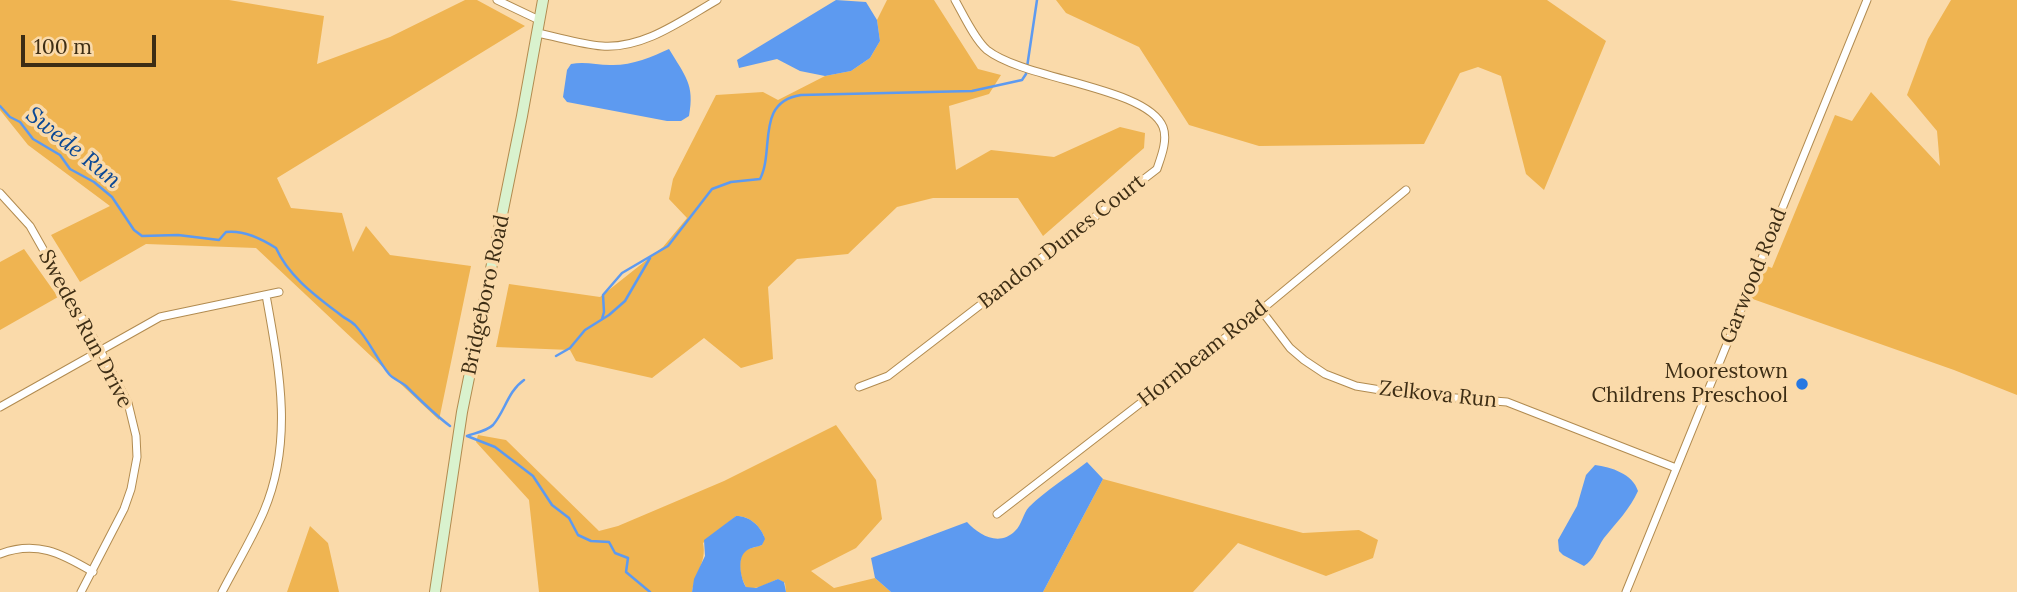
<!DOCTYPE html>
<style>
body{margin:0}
#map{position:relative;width:2017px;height:592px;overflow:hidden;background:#fadaaa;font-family:Lora,serif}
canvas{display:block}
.scale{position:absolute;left:21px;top:35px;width:135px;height:32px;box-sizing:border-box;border:4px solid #3d2d14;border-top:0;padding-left:9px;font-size:21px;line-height:24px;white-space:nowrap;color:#3d2d14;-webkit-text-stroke:5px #fadaaa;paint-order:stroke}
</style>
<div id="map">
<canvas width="2017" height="592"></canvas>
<div class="scale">100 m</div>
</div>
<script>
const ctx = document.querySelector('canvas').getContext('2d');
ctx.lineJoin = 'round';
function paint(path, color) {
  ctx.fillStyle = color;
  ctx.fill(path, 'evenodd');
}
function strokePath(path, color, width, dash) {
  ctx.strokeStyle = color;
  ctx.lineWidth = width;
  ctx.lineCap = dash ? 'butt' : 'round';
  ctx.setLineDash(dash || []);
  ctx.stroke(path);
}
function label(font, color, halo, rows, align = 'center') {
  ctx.font = font + ' Lora,serif';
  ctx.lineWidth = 7;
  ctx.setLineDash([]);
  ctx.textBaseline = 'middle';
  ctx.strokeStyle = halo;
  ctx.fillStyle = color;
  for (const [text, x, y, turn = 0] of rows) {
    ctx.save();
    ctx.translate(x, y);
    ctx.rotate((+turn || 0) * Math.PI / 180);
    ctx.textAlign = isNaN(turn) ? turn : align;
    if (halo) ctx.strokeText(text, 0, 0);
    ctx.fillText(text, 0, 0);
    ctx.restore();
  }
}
paint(new Path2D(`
 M 0,0 L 229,0 L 324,16 L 317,64 L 390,37 L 465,0 L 477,0 L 525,26 L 277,178 L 291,208 L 342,213 L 353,252 L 366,226 L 390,255 L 471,266 L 439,420 L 256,248 L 146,244 L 80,282 L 51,235 L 110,206 L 28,145 L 0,110 Z
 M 887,0 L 934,0 L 978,69 L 1001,75 L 989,94 L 949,106 L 956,170 L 991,150 L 1054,157 L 1120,127 L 1145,133 L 1144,148 L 1043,236 L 1018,198 L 933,198 L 897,207 L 848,254 L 797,259 L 768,287 L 773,359 L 741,368 L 704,338 L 652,378 L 576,361 L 570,350 L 496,347 L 509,284 L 600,297 L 663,247 L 687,218 L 669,199 L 673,179 L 716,95 L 763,92 L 778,100 L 825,76 L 851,71 L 870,58 L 880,41 L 877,20 Z
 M 1056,0 L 1547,0 L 1606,41 L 1544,190 L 1526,174 L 1501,76 L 1478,67 L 1460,73 L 1424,144 L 1259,146 L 1189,125 L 1139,47 L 1066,13 Z
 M 1951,0 L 2017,0 L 2017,395 L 1954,370 L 1747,297 L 1762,264 L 1772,268 L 1835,115 L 1852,121 L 1871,92 L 1940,166 L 1937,131 L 1907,95 L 1928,39 Z
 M 24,249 L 58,297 L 0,330 L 0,262 Z
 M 836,425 L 876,480 L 882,519 L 856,548 L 811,571 L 834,588 L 875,578 L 891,592 L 786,592 L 785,583 L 778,579 L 760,587 L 748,589 C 741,582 736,559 745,551 C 749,548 757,547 762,545 L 764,536 C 759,525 750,516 736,516 L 703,543 C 707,562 695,573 692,592 L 539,592 L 529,500 L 476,442 L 478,435 L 506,440 L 599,531 L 618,526 L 724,481 Z
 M 1103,479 L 1303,533 L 1359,530 L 1378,540 L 1373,558 L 1326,576 L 1238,543 L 1193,592 L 1043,592 Z
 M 310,526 L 328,543 L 339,592 L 287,592 Z`), '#efb451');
paint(new Path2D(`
 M 836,0 L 866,2 L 877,20 L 880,41 L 870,58 L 851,71 L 825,76 L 800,71 L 777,59 L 739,68 L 737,60 Z
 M 669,49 C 685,76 695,84 689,116 L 681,121 L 667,121 L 567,102 L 563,97 L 567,70 L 571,64 C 584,61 597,65 610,65 C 630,66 652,57 669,49 Z
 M 1087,462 L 1103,479 L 1043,592 L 891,592 L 875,578 L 871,558 L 967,522 C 979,535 999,547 1015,531 C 1022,525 1023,513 1029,507 C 1046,490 1068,477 1087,462 Z
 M 1595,465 C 1611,467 1633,474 1638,491 C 1630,509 1616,523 1604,538 C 1597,548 1594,560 1584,566 L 1563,555 L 1559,551 L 1558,540 L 1577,506 L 1586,475 Z
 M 736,516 C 750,516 761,526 765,539 L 762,545 C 757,547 748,548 745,552 C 737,559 741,579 746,587 L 756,588 L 778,579 L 784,582 L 786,592 L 692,592 L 694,579 L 705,556 L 704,540 Z`), '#5d9af0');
strokePath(new Path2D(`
 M 0,106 L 10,117 L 20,122 L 33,139 L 60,155 L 70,169 L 94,182 L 112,197 L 134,230 L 142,236 L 178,235 L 219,240 L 226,232 C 243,230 262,239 276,248 C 289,277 316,296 342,316 C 346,319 351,321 355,325 C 369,340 376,358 389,374 C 393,379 400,381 406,386 C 420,400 434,414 450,426
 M 602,319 L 604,312 L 603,295 L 622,273 L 668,246 L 712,189 L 731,182 L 760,179 C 775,150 755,102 801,95 L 972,91 L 1022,80 L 1026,74 L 1037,0
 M 556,356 L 570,348 L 585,330 L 609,315 L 625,301 L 650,258
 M 467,436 L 495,447 L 533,476 L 552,505 L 569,518 L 578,535 L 591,541 L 609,542 L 615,553 L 628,558 L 626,572 L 650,592
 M 467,436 C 475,433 487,431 493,425 C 505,411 508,391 524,380`), '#5d9af0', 2.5);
const street = new Path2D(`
 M 497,0 L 539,20
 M 537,33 C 558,37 580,44 602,46 C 644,49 682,20 717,0
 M 0,193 L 30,226 L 100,350 L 128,403 L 136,436 L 137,457 L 131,489 L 124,509 L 81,592
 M 1261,310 L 1290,348 L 1304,360 L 1325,374 L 1356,386 L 1405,394 L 1507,402 L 1676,468
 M 859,387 L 888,376 L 1157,169 C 1161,157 1168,140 1163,127 C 1147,87 1025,80 987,50 C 975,40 963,14 955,0
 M 0,407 L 160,317 L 279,292
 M 997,514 L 1261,310 L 1406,190
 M 0,554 C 36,540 61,553 93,572
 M 222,592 C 236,565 252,539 264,511 C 294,440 279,368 266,295
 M 1626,592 L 1867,0`);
const secondary = new Path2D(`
 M 435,592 L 462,412 L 522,116 L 543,0`);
strokePath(street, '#b18b50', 9);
strokePath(secondary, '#b18b50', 12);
strokePath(street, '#fff', 7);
strokePath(secondary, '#d9f2ce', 10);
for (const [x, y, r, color] of [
 [1802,384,7,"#2677e2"]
]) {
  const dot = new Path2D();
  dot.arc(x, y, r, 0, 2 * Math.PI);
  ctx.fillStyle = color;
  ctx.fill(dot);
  strokePath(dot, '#fadaaa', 2.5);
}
label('21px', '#3d2d14', '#fadaaa', [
 ["Bandon Dunes Court",1062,242,-38],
 ["Garwood Road",1754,276,-68],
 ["Bridgeboro Road",486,295,-78],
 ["Swedes Run Drive",85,329,62],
 ["Hornbeam Road",1203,354,-38],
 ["Zelkova Run",1438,395,6]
]);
label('21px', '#3d2d14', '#fadaaa', [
 ["Moorestown",1788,372],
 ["Childrens Preschool",1788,396]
], 'right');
label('italic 23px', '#0b4895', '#fadaaa', [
 ["Swede Run",73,148,39]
]);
</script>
